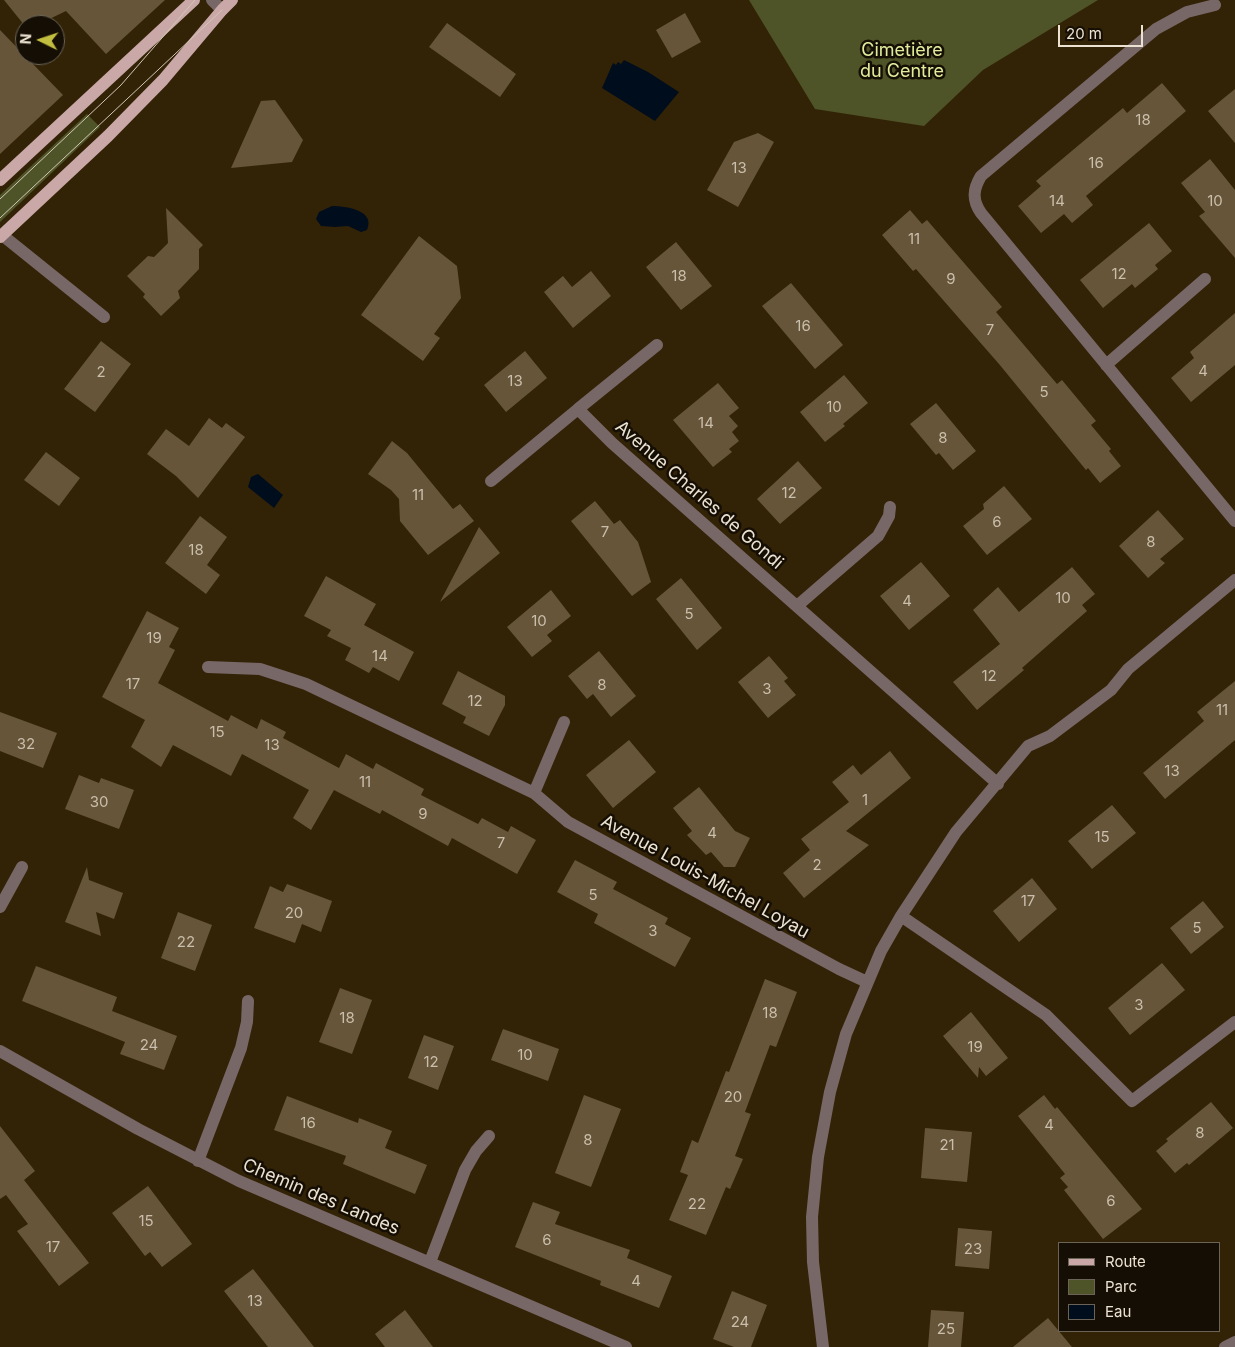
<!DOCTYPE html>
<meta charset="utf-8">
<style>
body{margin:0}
#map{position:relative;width:1235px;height:1347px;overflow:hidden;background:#322307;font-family:Inter,sans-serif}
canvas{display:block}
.legend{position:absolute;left:1058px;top:1242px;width:162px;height:90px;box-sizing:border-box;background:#150e04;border:1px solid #6b6356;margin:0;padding:6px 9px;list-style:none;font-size:15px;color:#ece2d2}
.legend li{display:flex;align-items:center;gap:10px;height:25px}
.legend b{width:25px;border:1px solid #6b6356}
.north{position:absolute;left:15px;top:15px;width:50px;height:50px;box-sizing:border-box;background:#150e04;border:1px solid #6b6356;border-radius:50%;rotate:274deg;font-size:14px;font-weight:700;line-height:20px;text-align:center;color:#ece2d2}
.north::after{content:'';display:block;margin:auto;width:18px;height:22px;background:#c1be40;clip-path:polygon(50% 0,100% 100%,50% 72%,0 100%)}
.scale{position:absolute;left:1058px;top:25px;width:85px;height:22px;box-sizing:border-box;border:2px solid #ece2d2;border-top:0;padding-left:6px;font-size:15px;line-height:18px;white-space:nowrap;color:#ece2d2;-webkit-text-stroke:4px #150e04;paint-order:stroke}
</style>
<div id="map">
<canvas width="1235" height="1347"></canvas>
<ul class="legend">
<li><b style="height:6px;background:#cba8a8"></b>Route</li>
<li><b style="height:14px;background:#4e5427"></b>Parc</li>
<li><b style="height:14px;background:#000d1c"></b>Eau</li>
</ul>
<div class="north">N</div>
<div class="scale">20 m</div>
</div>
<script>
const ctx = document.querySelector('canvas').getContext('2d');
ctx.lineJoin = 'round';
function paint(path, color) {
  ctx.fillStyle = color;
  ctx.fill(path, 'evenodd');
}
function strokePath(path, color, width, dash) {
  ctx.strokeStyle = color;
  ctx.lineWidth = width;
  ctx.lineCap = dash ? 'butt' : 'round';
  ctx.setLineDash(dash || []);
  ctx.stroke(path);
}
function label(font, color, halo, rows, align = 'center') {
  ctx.font = font + ' Inter,sans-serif';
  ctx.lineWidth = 5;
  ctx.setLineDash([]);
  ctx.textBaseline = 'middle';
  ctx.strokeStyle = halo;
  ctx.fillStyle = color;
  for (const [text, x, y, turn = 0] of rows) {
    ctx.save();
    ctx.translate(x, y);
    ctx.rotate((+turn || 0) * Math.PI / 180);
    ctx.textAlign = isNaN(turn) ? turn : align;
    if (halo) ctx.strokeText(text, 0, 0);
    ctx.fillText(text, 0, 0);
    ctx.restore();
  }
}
paint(new Path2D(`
 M 749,0 L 1098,0 L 983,70 L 924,126 L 815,109 Z
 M 87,114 L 100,127 L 0,222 L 0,195 Z`), '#4e5427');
paint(new Path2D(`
 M 624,60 L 648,72 L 679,92 L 655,121 L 602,88 L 613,63 L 616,65 L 618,62 L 621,64 Z
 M 332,206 C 345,206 376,210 367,230 L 361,232 L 348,226 L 335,227 L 321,226 L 316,219 L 319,212 Z
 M 258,474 L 283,495 L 274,508 L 248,487 L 251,477 Z`), '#000d1c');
paint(new Path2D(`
 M 4,0 L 165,0 L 106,54 L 66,11 L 37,25 L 25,26 Z
 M 685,13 L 701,42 L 672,58 L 656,30 Z
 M 447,23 L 516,74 L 500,97 L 429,47 Z
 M 0,30 L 63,95 L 0,154 Z
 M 1162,83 L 1186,111 L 1086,196 L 1093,205 L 1072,223 L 1064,214 L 1041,233 L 1018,206 L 1041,186 L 1036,181 L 1123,108 L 1127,113 Z
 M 1235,89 L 1235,143 L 1208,111 Z
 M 275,100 L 303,140 L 292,162 L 231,168 L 261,101 Z
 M 758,133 L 774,142 L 738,207 L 707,190 L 734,142 Z
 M 1210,159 L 1235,190 L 1235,258 L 1199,216 L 1205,212 L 1181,183 Z
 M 166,208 L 203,245 L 199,249 L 199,269 L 178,291 L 180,298 L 161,316 L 143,297 L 145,294 L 127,276 L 148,256 L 154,257 L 168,243 Z
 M 910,210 L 922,224 L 927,220 L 1002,307 L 996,312 L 1057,384 L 1062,380 L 1096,421 L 1091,425 L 1111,449 L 1109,451 L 1121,466 L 1100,483 L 1088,468 L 1086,470 L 999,364 L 916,269 L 913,271 L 882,235 Z
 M 1149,223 L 1172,251 L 1155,265 L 1158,269 L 1135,288 L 1132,284 L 1103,308 L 1080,280 Z
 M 419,236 L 457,266 L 461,298 L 434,334 L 440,338 L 423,361 L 361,315 Z
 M 676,242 L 712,286 L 681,310 L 646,267 Z
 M 591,271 L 611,296 L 573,328 L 544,292 L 563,276 L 572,287 Z
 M 791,283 L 843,345 L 815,369 L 762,306 Z
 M 1235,313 L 1235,365 L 1191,402 L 1171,378 L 1194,358 L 1190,352 Z
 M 101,341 L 131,364 L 95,412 L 64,389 Z
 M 525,351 L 547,378 L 506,412 L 484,385 Z
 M 844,375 L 868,403 L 843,424 L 845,426 L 825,442 L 800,412 Z
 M 718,383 L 739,408 L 729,416 L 738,426 L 732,432 L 739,441 L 729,449 L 732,452 L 713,467 L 673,420 Z
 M 936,403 L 976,451 L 953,470 L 939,453 L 936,455 L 910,424 Z
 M 209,418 L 222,428 L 226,423 L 245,437 L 198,498 L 176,476 L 147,454 L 166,429 L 189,446 Z
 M 392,441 L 407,453 L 453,509 L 460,504 L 474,521 L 428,555 L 400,521 L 399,499 L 391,490 L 368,474 Z
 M 46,452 L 80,478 L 59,506 L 24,480 Z
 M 798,461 L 822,488 L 780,524 L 757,499 Z
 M 1004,486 L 1032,519 L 987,555 L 963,526 L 984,509 L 983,504 Z
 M 595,501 L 614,524 L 620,520 L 638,542 L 651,582 L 632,596 L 571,521 Z
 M 1158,510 L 1184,539 L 1160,559 L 1165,563 L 1148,578 L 1119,546 Z
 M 200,516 L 227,537 L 207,565 L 220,575 L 206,594 L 165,563 Z
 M 479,527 L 500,553 L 440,602 Z
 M 921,562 L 950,596 L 909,630 L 880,596 Z
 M 1072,567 L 1095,594 L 1082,605 L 1087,611 L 1022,668 L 1024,670 L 977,710 L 953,682 L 1000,644 L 973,610 L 998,587 L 1019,612 Z
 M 326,576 L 376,604 L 364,625 L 414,652 L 399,681 L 373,667 L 369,673 L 345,660 L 351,648 L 327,636 L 331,630 L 304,616 Z
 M 681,578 L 722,628 L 697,650 L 656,599 Z
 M 551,590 L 571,616 L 547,635 L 552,641 L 532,657 L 507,627 Z
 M 147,611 L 179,628 L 169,647 L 175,650 L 158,683 L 228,721 L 231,715 L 257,729 L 261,719 L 286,732 L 283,738 L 339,768 L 346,754 L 373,769 L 376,763 L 424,789 L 421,795 L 478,824 L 482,818 L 508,832 L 511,826 L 536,840 L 517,874 L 452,838 L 448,846 L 382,810 L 380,814 L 334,790 L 311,830 L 293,818 L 309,790 L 242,754 L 231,776 L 173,745 L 161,767 L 131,747 L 145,720 L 102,697 Z
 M 599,651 L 636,696 L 611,717 L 593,694 L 587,699 L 568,676 Z
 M 769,656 L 788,678 L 784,681 L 796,695 L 768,718 L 738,682 Z
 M 458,671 L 505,696 L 505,705 L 489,736 L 463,723 L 466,717 L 442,704 Z
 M 1235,681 L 1235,740 L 1165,799 L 1143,773 L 1204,721 L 1197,712 Z
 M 0,712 L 57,733 L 43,768 L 0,751 Z
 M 629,740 L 656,772 L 613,808 L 586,775 Z
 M 890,751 L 911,778 L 846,831 L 869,845 L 804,898 L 783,873 L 810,850 L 801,839 L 849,802 L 832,782 L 853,765 L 861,775 Z
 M 79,775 L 99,783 L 101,778 L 134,790 L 119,829 L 65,809 Z
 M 699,787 L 735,831 L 750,838 L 735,867 L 724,867 L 711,852 L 706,855 L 687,835 L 692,831 L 673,808 Z
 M 1112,805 L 1136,833 L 1092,869 L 1068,841 Z
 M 575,860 L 617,882 L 613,889 L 668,918 L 665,924 L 691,938 L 675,967 L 594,923 L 598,914 L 557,892 Z
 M 87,867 L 89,880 L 123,893 L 114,919 L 96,912 L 101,936 L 65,922 Z
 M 1032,878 L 1057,909 L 1019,942 L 993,911 Z
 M 287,884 L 332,901 L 321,932 L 302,924 L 295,943 L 254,928 L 270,886 L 283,892 Z
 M 1203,901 L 1224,927 L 1191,954 L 1170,928 Z
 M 178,912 L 212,925 L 195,971 L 161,958 Z
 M 1162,963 L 1185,990 L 1130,1035 L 1108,1008 Z
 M 36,966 L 117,997 L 112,1011 L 177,1036 L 164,1070 L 120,1054 L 125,1042 L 22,1001 Z
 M 765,979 L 797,992 L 776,1047 L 770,1045 L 745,1112 L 751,1114 L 735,1156 L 743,1159 L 730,1189 L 726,1187 L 706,1235 L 669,1220 L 688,1175 L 680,1172 L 692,1140 L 698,1143 L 726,1071 L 729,1072 Z
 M 340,988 L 372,1000 L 352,1054 L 319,1042 Z
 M 971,1012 L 1008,1058 L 986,1076 L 979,1067 L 978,1078 L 943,1036 Z
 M 503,1029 L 559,1049 L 548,1081 L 491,1060 Z
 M 424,1035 L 454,1046 L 438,1090 L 408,1078 Z
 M 584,1095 L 621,1109 L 591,1187 L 555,1173 Z
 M 1044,1095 L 1055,1109 L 1057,1107 L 1142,1209 L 1103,1239 L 1064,1190 L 1068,1187 L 1060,1178 L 1065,1174 L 1018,1116 Z
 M 287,1096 L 358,1123 L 359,1118 L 392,1131 L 385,1148 L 427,1165 L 415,1194 L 343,1164 L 346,1156 L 274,1130 Z
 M 1211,1102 L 1233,1128 L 1189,1165 L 1187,1163 L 1175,1173 L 1156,1151 L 1168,1141 L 1166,1139 Z
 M 0,1126 L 35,1171 L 24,1180 L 89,1263 L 59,1286 L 17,1231 L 28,1224 L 6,1195 L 0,1199 Z
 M 925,1128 L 972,1132 L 967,1182 L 921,1178 Z
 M 148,1186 L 192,1244 L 162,1267 L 150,1252 L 145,1256 L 112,1213 Z
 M 533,1202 L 560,1212 L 555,1224 L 630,1250 L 627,1258 L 672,1276 L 659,1308 L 600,1285 L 601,1281 L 515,1247 Z
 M 958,1228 L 992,1231 L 989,1269 L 955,1266 Z
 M 253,1269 L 314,1347 L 268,1347 L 224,1291 Z
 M 732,1291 L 767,1305 L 751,1347 L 734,1347 L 713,1339 Z
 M 405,1310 L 433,1347 L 385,1347 L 375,1334 Z
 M 931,1310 L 964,1312 L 961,1347 L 928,1347 Z
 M 1048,1318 L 1072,1347 L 1013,1347 Z`), '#665539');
strokePath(new Path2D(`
 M 212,0 L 222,10
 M 1215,5 L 1187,12 L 1156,29 L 981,176 C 973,189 972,200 981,213 L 1235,521
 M 2,235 L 104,317
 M 1106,365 L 1205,279
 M 578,409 L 657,345
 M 491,481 L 578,409 L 612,443 L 998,784
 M 797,606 L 878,536 L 889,516 L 890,507
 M 208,667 L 260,669 L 306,684 L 534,793 L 568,822 L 839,969 L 867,982
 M 534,793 L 564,722
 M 0,907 L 22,867
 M 901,916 L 1046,1015 L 1132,1101 L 1235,1022
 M 0,1051 L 138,1129 L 239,1181 L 626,1347
 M 198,1161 L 241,1048 L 247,1022 L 248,1001
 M 430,1262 L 465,1170 L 476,1151 L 489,1136
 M 823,1347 L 813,1262 L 812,1217 L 818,1157 L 830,1092 L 846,1034 L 881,951 L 901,916 L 956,832 L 1028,746 L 1050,736 L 1111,690 L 1128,669 L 1235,580
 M 1225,1347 L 1235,1342`), '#786767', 12);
strokePath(new Path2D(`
 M 0,180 L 194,0
 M 0,237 L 108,136 L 163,80 L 222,10 L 232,0`), '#cba8a8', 12);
strokePath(new Path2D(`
 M 0,199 L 121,85 L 195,0
 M 0,218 L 222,10`), '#d1c6b5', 1);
label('15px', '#cabfac', null, [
 ["18",1143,120],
 ["16",1096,163],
 ["13",739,168],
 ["14",1057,201],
 ["10",1215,201],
 ["11",914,239],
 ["12",1119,274],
 ["18",679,276],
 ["9",951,279],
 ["16",803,326],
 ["7",990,330],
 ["4",1203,371],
 ["2",101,372],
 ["13",515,381],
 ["5",1044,392],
 ["10",834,407],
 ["14",706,423],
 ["8",943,438],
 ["12",789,493],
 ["11",418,495],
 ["6",997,522],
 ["7",605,532],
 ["8",1151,542],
 ["18",196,550],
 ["10",1063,598],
 ["4",907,601],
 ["5",689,614],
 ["10",539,621],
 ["19",154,638],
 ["14",380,656],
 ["12",989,676],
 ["17",133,684],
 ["8",602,685],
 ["3",767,689],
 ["12",475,701],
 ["11",1222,710],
 ["15",217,732],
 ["32",26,744],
 ["13",272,745],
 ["13",1172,771],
 ["11",365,782],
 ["1",865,800],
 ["30",99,802],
 ["9",423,814],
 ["4",712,833],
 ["15",1102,837],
 ["7",501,843],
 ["2",817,865],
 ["5",593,895],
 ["17",1028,901],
 ["20",294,913],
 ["5",1197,928],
 ["3",653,931],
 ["22",186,942],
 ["3",1139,1005],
 ["18",770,1013],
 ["18",347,1018],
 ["24",149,1045],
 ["19",975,1047],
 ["10",525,1055],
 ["12",431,1062],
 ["20",733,1097],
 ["16",308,1123],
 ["4",1049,1125],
 ["8",1200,1133],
 ["8",588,1140],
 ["21",947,1145],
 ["6",1111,1201],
 ["22",697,1204],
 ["15",146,1221],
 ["6",547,1240],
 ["17",53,1247],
 ["23",973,1249],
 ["4",636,1281],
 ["13",255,1301],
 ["24",740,1322],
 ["25",946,1329]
]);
label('18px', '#e1ed9c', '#150e04', [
 ["Cimetière",902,51],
 ["du Centre",902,72]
]);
label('18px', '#ece2d2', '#150e04', [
 ["Avenue Charles de Gondi",699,495,41],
 ["Avenue Louis-Michel Loyau",705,877,29],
 ["Chemin des Landes",321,1197,23]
]);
</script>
